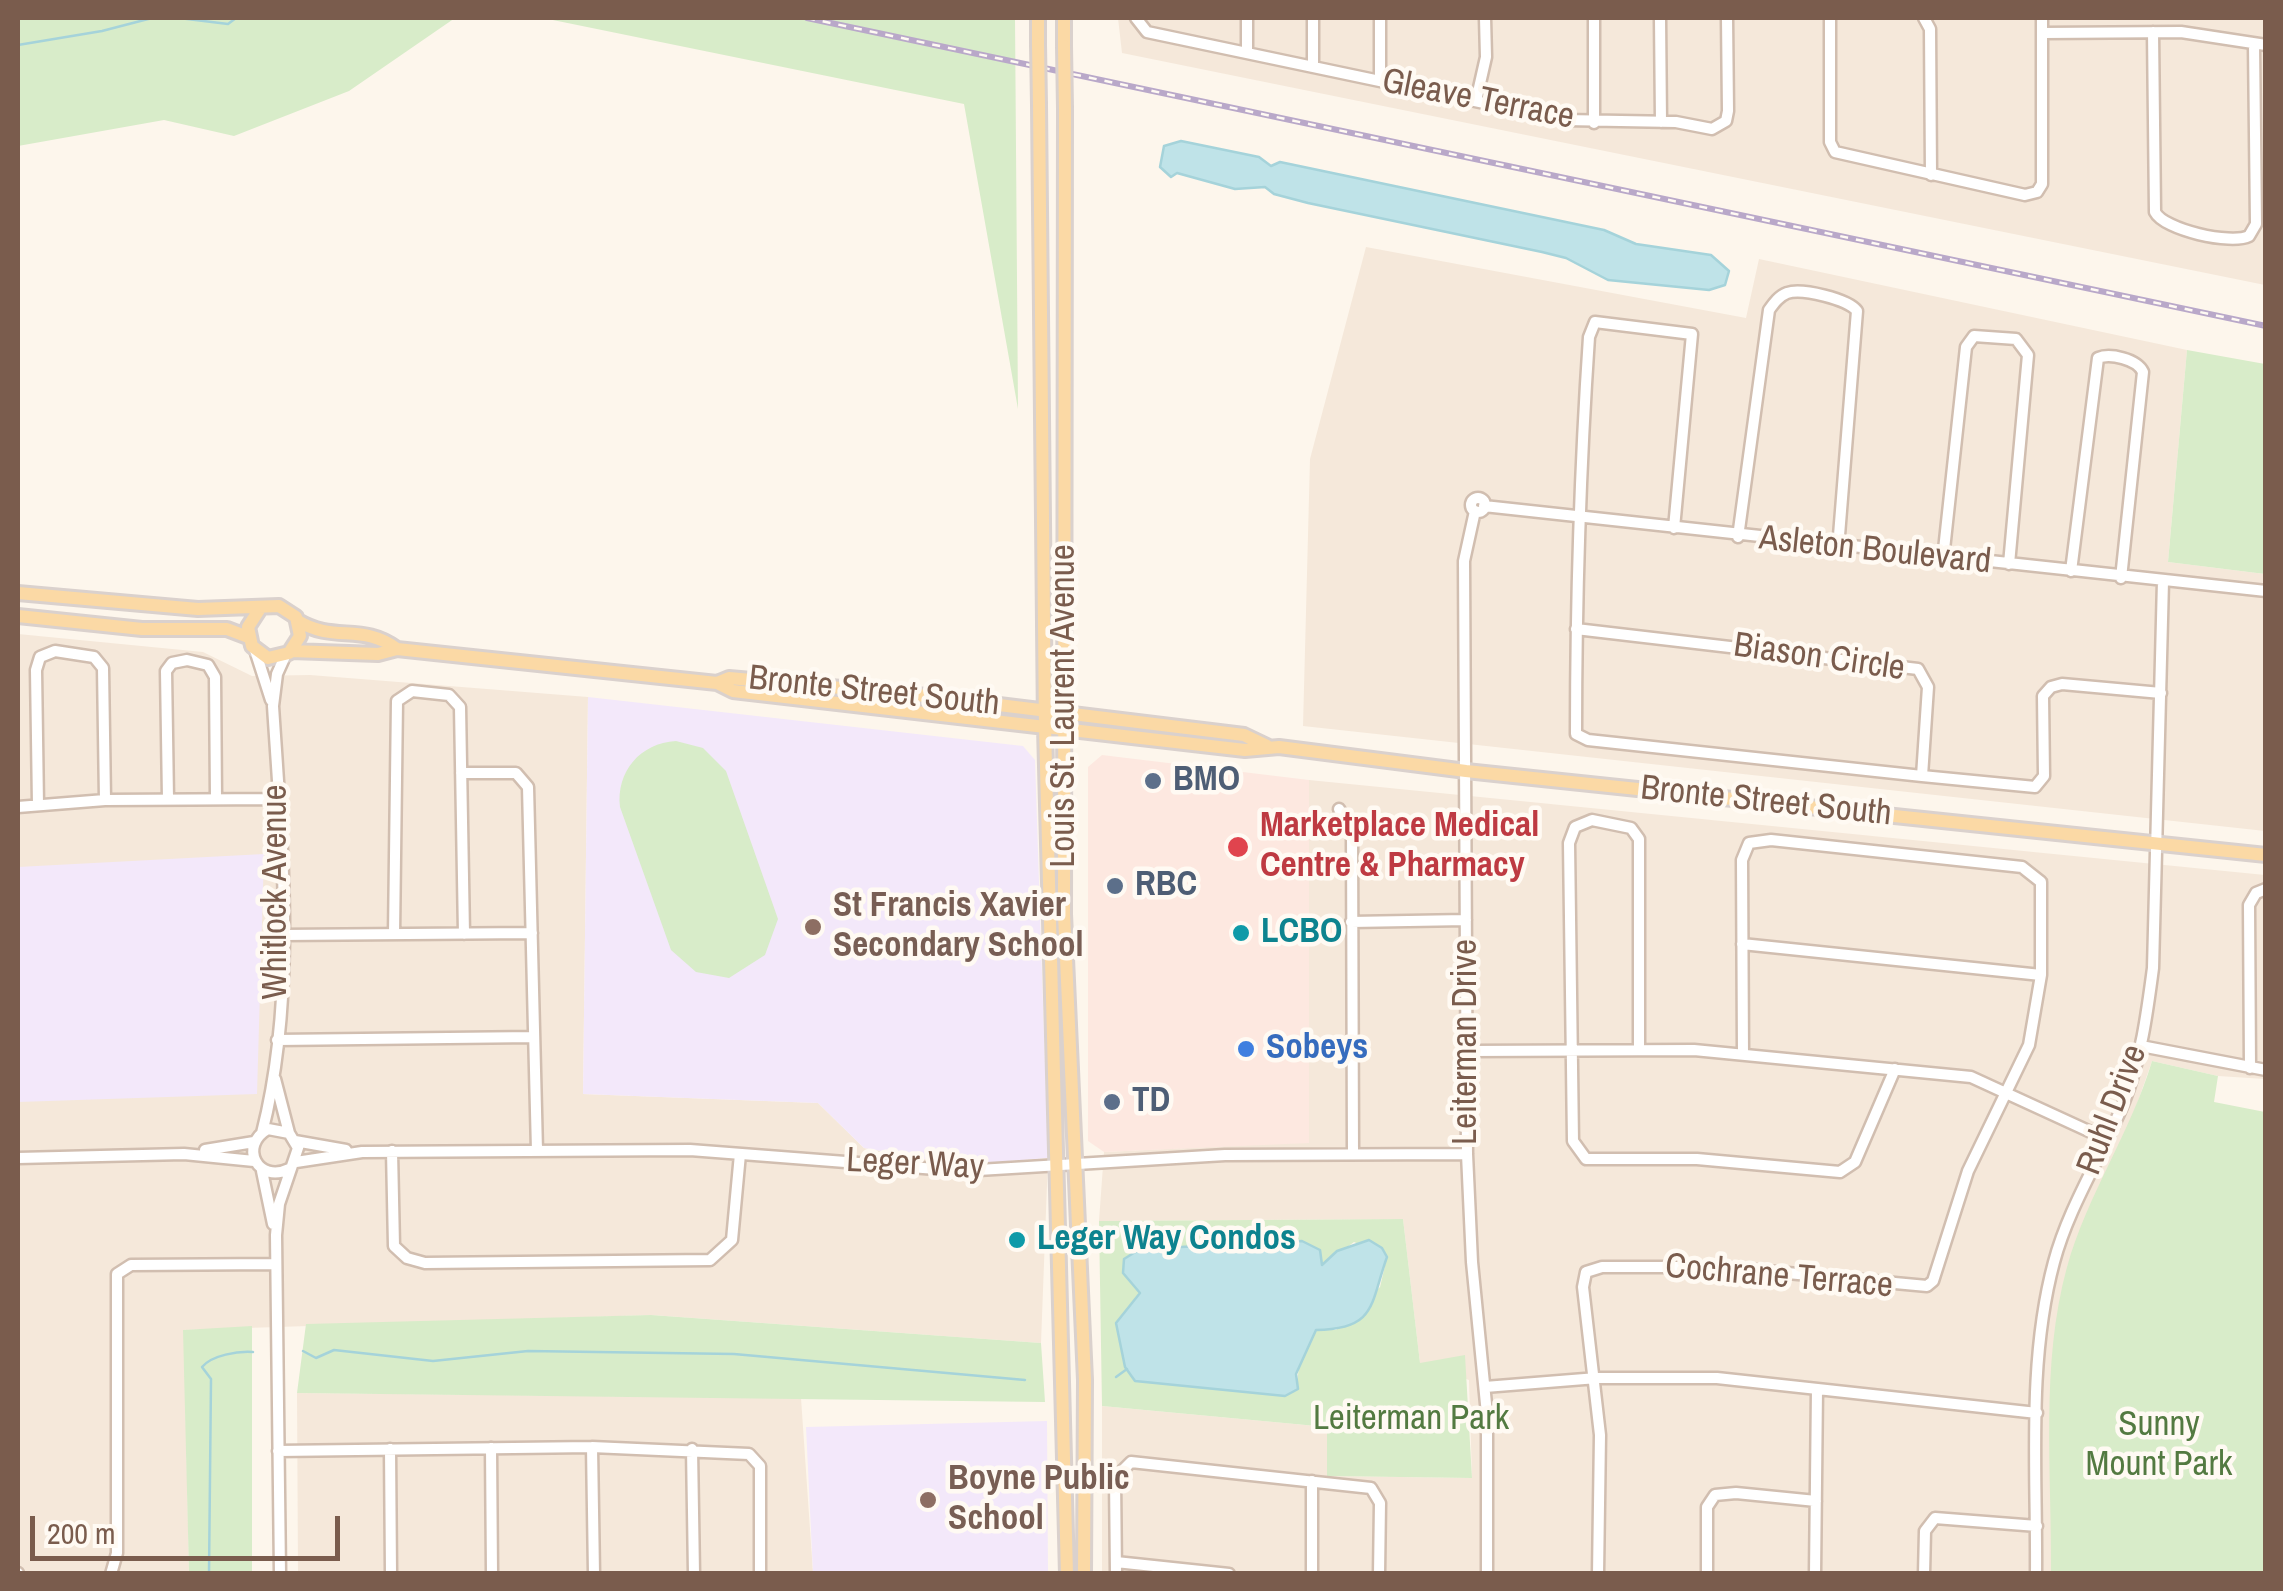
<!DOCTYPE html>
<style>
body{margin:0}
#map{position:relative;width:2283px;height:1591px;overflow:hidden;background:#fdf6ec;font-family:"Archivo Narrow",sans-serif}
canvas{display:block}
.frame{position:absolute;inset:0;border:20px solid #7a5c4d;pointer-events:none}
.scale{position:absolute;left:30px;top:1516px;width:310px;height:45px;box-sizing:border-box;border:5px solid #7a5c4d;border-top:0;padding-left:12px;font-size:30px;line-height:35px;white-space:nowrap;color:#7a5c4d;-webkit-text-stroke:8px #fffaf3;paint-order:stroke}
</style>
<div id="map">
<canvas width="2283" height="1591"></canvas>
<div class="frame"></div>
<div class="scale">200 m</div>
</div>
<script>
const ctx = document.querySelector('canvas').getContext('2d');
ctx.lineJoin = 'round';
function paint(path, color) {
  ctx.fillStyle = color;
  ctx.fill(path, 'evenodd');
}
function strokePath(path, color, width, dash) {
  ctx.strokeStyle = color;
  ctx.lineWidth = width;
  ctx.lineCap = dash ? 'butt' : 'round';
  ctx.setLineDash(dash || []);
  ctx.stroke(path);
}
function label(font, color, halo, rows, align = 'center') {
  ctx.font = font + ' "Archivo Narrow",sans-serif';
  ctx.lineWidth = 9;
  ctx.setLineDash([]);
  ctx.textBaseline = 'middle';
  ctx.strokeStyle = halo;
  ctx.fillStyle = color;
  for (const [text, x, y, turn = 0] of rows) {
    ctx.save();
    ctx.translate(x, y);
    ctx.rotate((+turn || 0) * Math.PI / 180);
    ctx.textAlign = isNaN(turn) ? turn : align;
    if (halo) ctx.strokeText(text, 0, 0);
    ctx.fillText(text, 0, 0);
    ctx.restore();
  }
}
paint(new Path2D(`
 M 1118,18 L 2265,18 L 2265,285 L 1122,53 Z
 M 1366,247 L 1746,318 L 1759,259 L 2187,350 L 2168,562 L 2265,574 L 2265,831 L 1303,726 L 1310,459 Z
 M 18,634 L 203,652 L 252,676 L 310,675 L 588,697 L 583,1094 L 818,1103 L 864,1148 L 958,1165 L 1048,1158 L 1041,1343 L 651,1315 L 184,1330 L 189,1573 L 18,1573 Z
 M 1309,780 L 2265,875 L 2265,1079 L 2218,1076 L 2152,1061 L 2130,1124 L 2068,1264 L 2052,1360 L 2051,1573 L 1102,1573 L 1102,1406 L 1327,1427 L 1328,1476 L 1472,1478 L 1469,1380 L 1420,1363 L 1403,1219 L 1099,1221 L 1104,1152 L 1309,1142 Z
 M 297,1393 L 801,1398 L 813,1573 L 298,1573 Z`), '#f5e8da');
paint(new Path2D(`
 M 1102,755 L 1309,780 L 1309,1143 L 1104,1152 L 1088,1141 L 1088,767 Z`), '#fde8e0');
paint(new Path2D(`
 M 588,697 L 1023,746 L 1035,760 L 1048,1158 L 958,1165 L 864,1148 L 818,1103 L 583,1094 Z
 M 264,854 L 257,1094 L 18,1102 L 18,867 Z
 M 1047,1421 L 1048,1573 L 813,1573 L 806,1427 Z`), '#f3e8fa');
paint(new Path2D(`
 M 18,18 L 455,18 L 349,91 L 234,136 L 164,120 L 18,146 Z
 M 543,18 L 1015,18 L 1018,409 L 964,104 Z
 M 2187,350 L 2265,364 L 2265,574 L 2168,562 Z
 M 676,741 L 703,748 L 726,771 L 778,919 L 765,955 L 729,978 L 696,972 L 671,950 L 620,807 C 616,772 640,743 676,741 Z
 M 2152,1061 L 2218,1076 L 2214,1102 L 2265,1112 L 2265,1573 L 2051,1573 C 2052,1473 2040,1365 2067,1267 C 2087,1195 2131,1132 2152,1061 Z
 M 1403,1219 L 1420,1363 L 1465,1355 L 1472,1478 L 1327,1476 L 1327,1427 L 1102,1406 L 1099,1221 ZM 1302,1241 L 1322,1266 L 1354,1242 L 1387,1257 L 1380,1287 L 1336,1330 L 1317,1330 C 1304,1348 1296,1366 1298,1389 L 1285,1396 L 1135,1381 L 1129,1306 L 1140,1293 L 1140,1249 Z
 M 651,1315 L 1041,1343 L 1045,1402 L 297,1393 L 306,1324 Z
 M 252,1326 L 252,1573 L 189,1573 L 183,1330 Z`), '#d8ecc9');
const water = new Path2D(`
 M 1181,141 L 1259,157 L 1271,166 L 1280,162 L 1604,230 L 1636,244 L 1711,255 L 1729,271 L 1725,285 L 1709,290 L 1608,280 L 1566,258 L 1542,252 L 1308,203 L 1274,194 L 1265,187 L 1235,189 L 1177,173 L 1171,177 L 1160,167 L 1164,146 Z
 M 1369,1240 L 1382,1248 L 1387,1257 C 1370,1304 1377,1329 1316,1330 L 1296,1374 L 1298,1389 L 1285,1396 L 1135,1381 L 1125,1367 L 1116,1323 L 1140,1293 L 1123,1273 L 1124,1259 L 1140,1249 L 1302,1241 L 1320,1250 L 1322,1265 L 1337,1251 Z`);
paint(water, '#bfe3e8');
strokePath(water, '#a5d3da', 2.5);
strokePath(new Path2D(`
 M 179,18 L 228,24 L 236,18
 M 18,45 L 102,31 L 152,18
 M 303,1351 L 316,1358 L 334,1350 L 433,1361 L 528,1351 L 734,1354 L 1025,1380
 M 1116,1377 L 1127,1369
 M 209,1574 L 211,1379 L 202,1367 C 212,1355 238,1351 253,1352`), '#a5d3da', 2.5);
const minor = new Path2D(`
 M 1136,18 L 1147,32 L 1565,120 L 1676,122 L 1712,129 L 1726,121 L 1728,111 L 1727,18
 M 1247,18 L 1247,53
 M 1313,18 L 1313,67
 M 1380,18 L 1380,81
 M 1594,18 L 1594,123
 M 1660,18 L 1661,122
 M 1830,18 L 1830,142 L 1835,152 L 2025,195 L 2037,192 L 2042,184 L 2042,18
 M 1924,18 L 1930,29 L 1931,175
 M 2153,32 L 2155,212 C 2164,230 2231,245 2249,236 L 2256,224 L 2254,44
 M 2043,33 L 2181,32 L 2266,45
 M 1476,101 L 1486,57 L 1485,18
 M1471 505a7 7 0 1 1 14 0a7 7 0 1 1-14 0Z
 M 1484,506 L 2266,591
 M 1475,511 L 1464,561 L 1467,1154 L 1472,1262 L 1487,1414 L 1487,1574
 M 1738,537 L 1769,310 C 1774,303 1779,296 1787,293 C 1802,288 1848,299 1857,311 L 1838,548
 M 1943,559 L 1966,347 L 1974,336 L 2016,339 L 2028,355 L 2009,564
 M 2071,571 L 2098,358 C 2110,353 2137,359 2143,372 L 2121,578
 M 1576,629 L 1918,669 L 1928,687 L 1922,776 L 1588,740 L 1576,734 C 1576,601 1580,470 1589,337 L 1595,322 L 1692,334 L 1674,528
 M 255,650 L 271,700
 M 461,773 L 516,773 L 528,787 L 537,1151
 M 1922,776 L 2035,787 L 2044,776 L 2043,696 L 2051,687 L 2062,684 L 2161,693
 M 168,799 L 166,671 L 172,663 L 187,660 L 208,665 L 215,677 L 216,799
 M 38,805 L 36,670 L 40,657 L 55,651 L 94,657 L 103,668 L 105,800
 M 18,807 L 105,800 L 279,799
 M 1339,809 L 1352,832 L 1353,1154
 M 1351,922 L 1466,920
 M 394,934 L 397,701 L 412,691 L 449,695 L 460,707 L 464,934
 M 282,935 L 532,933
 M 1742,944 L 2041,975
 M 277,1040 L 534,1037
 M 2141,1046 L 2266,1070
 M 1639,1050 L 1639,839 L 1631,828 L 1592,820 L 1575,827 L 1569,843 L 1573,1141 L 1586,1159 L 1697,1159 L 1840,1172 L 1855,1162 L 1895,1069
 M 1469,1051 L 1694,1050 L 1971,1077 L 2106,1139
 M 2250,1068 L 2249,905 L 2256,893 L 2266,889
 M 275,1079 L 289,1133 L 298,1148 L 279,1204 L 276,1235 L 280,1574
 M 262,1133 C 297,996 282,845 273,706 L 277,674 L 286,654
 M 289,1133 L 268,1129 C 238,1146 258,1184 289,1169
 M 295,1141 L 346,1150
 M 205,1150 L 254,1142
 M 392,1151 L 394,1246 L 407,1258 L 425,1263 L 710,1260 L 732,1240 L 740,1154
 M 18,1158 L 184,1154 L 254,1161
 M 296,1162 L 362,1152 L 690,1150 L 962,1171 L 1225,1155 L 1467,1154
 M 262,1171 L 273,1224
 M 1485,1387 L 1597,1378 L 1717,1378 L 2037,1413
 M 592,1447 L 594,1574
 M 491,1448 L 492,1574
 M 390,1449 L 391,1574
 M 692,1449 L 694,1574
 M 278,1451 L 592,1447 L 749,1454 L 760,1466 L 760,1574
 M 1116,1562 L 1229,1574
 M 18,1573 L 18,1574
 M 111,1574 L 117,1553 L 117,1274 L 131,1265 L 276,1264
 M 1116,1574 L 1115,1478 L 1131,1462 L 1371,1488 L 1380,1503 L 1379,1574
 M 1312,1574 L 1312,1481
 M 1598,1574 L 1600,1435 L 1583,1287 L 1586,1272 L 1602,1267 L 1723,1267 L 1927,1286 L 1933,1281 L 1968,1171 L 2029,1045 L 2041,975 L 2041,882 L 2022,867 L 1771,840 L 1749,843 L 1742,860 L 1743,1054
 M 1707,1574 L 1707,1507 L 1715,1495 L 1736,1493 L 1816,1501
 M 1815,1574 L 1817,1389
 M 1924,1574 L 1925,1531 L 1935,1518 L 2037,1526
 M 2036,1574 C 2037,1471 2027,1362 2054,1262 C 2069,1206 2102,1156 2124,1102 C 2141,1059 2147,1014 2153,968 L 2163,581`);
const major = new Path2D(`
 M 1038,18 L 1038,44
 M 1064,18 L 1064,46
 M 1039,105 L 1045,728 L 1067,1574
 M 1065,109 L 1064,914 L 1085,1380 L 1084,1574
 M 18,593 L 198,609 L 279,606 L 296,617 L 300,636 L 289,653 L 268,658 L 252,646 L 248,627 L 259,610
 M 18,616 L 142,629 L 227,629 L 248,637
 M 298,621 C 334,643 363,623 397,649
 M 291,651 L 378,654 L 397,649 L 717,683 L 733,691 L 1245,750 L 1279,747 L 1466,771 L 2266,855
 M 717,683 L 729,678 L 909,694 L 1244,735 L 1267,746`);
strokePath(minor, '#d1beb0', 15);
strokePath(major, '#dad1cd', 18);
strokePath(minor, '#fff', 10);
strokePath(major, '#fbd9a5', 12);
const rail = new Path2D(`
 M 807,18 L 2266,326`);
strokePath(rail, '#b9a8c9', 6);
strokePath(rail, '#fffaf3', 2.5, [8]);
const majorBridge = new Path2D(`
 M 1038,44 L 1039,105
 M 1064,46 L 1065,109`);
strokePath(majorBridge, '#dad1cd', 18, []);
strokePath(majorBridge, '#fbd9a5', 12);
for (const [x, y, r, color] of [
 [1153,781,10,"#5c6f8a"],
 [1238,847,12,"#e0444e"],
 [1115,886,10,"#5c6f8a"],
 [813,927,10,"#8d6e63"],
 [1241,933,10,"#0f9aa8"],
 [1246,1049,10,"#3f7fe0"],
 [1112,1102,10,"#5c6f8a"],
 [1017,1240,10,"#0f9aa8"],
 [928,1500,10,"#8d6e63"]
]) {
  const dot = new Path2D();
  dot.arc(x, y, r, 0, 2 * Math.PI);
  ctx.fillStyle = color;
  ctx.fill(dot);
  strokePath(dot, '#fffaf3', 4);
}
label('35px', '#7a5c4d', '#fffaf3', [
 ["Gleave Terrace",1478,100,11],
 ["Asleton Boulevard",1875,551,6],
 ["Biason Circle",1819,658,8],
 ["Bronte Street South",874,692,6],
 ["Louis St. Laurent Avenue",1065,706,-90],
 ["Bronte Street South",1766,802,6],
 ["Whitlock Avenue",277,892,-90],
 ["Leiterman Drive",1467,1042,-90],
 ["Ruhl Drive",2113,1110,-69],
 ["Leger Way",915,1165,3],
 ["Cochrane Terrace",1779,1277,5]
]);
label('bold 35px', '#4e5e75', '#fffaf3', [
 ["BMO",1173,781],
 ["RBC",1135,886],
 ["TD",1132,1102]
], 'left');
label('bold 35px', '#be3a42', '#fffaf3', [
 ["Marketplace Medical",1260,827],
 ["Centre & Pharmacy",1260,867]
], 'left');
label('bold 35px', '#785e54', '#fffaf3', [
 ["St Francis Xavier",833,907],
 ["Secondary School",833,947],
 ["Boyne Public",948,1480],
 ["School",948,1520]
], 'left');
label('bold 35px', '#0d838f', '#fffaf3', [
 ["LCBO",1261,933],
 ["Leger Way Condos",1037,1240]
], 'left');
label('bold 35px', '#366cbe', '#fffaf3', [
 ["Sobeys",1266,1049]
], 'left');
label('35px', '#537a41', '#fffaf3', [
 ["Leiterman Park",1411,1420],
 ["Sunny",2159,1426],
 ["Mount Park",2159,1466]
]);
</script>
